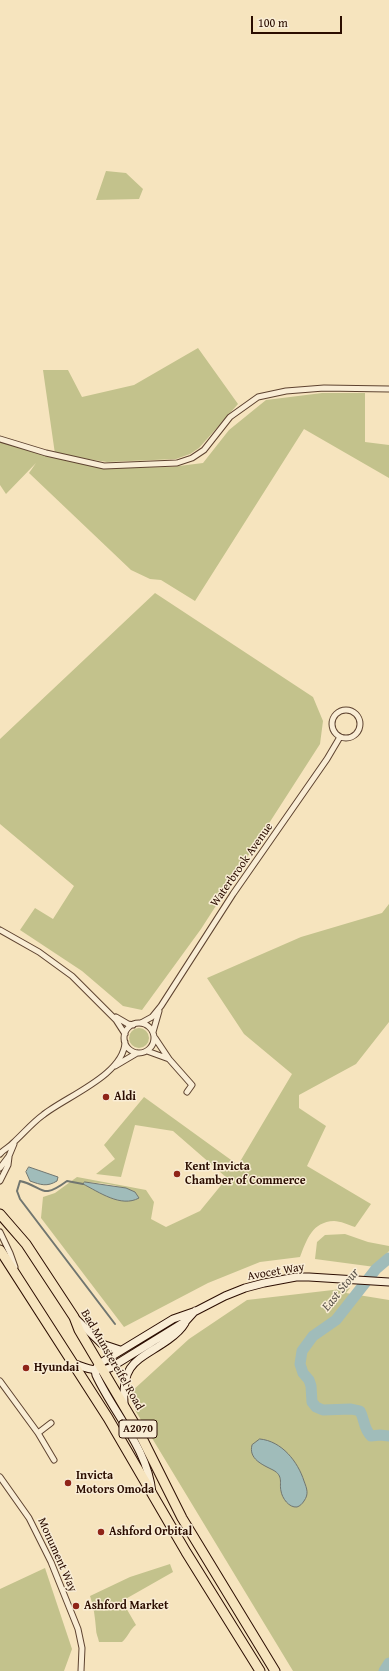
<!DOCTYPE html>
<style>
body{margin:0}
#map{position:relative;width:389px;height:1671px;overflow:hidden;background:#f6e4be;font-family:"Gentium Book Plus",serif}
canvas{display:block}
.scale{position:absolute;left:251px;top:16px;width:91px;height:18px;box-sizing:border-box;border:2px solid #2b0d00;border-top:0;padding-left:5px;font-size:12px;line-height:14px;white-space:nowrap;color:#2b0d00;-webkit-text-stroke:3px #f9edd5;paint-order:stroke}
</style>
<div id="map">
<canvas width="389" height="1671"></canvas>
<div class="scale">100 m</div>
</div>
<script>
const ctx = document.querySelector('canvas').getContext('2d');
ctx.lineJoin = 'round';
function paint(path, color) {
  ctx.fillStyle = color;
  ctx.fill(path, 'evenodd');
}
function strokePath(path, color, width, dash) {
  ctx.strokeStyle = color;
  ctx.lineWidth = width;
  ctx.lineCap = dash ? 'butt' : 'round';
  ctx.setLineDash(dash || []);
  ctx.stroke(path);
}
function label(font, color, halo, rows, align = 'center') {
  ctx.font = font + ' "Gentium Book Plus",serif';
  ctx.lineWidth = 3;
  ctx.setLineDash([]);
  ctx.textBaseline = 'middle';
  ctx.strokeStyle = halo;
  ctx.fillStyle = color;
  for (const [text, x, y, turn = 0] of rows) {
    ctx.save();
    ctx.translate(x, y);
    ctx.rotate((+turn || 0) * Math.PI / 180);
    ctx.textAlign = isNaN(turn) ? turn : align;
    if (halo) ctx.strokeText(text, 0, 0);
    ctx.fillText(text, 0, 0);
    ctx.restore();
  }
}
paint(new Path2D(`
 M 106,171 L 126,173 L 143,189 L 139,199 L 96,200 Z
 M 198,348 L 238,404 L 199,448 L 190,454 L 176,459 L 107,462 L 55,454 L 43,370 L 68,370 L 82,397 L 134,385 Z
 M 322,393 L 365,393 L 365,442 L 389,445 L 389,478 L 304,429 L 195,601 L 161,580 L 150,579 L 131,570 L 29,473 L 36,463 L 6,494 L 0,485 L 0,442 L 104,468 L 171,467 L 203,463 L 229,430 L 266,400 Z
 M 155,593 L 313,697 L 323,721 L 320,744 L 201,929 L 142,1010 L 123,1006 L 82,971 L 20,930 L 35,908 L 53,919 L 74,886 L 0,824 L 0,739 Z
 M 389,904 L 389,1022 L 356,1064 L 299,1095 L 299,1108 L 326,1126 L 307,1166 L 371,1204 L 355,1227 C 349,1225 340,1221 334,1221 C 312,1222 307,1239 300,1257 L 260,1262 L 208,1283 L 124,1327 L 41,1218 L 43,1197 L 55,1193 L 77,1177 L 146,1190 L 154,1202 L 151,1219 L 166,1227 L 200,1211 L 227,1178 L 173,1131 L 135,1125 L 121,1177 L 96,1174 L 115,1159 L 104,1145 L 144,1097 L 238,1165 L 292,1074 L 244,1034 L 207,978 L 301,937 L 382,913 ZM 86,1182 C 100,1183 132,1185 139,1198 Z
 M129 1038a10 10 0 1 1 20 0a10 10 0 1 1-20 0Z
 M 345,1234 L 368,1242 L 389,1246 L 389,1251 L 375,1267 L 315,1259 L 317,1242 L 325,1235 Z
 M 350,1288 L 346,1293 L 389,1300 L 389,1671 L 293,1671 L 135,1410 L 139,1406 L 131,1392 L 189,1339 L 247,1300 Z
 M 170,1564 L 173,1572 L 122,1601 L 136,1625 C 130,1629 128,1637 122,1642 L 99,1642 C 98,1637 96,1634 96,1629 C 95,1618 94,1607 90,1596 L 130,1577 Z
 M 45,1568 L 72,1649 L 64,1671 L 0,1671 L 0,1589 Z`), '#c3c28c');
const water = new Path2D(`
 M 29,1167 L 58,1177 L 57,1181 C 47,1187 41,1185 30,1181 L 26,1172 Z
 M 85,1182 L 126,1188 L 135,1192 L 139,1198 C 121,1208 99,1192 83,1184 Z
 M 260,1439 C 282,1441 298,1462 304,1481 C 307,1489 309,1494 304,1501 C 302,1504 300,1506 297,1507 C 289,1508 282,1498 281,1491 C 279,1483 284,1476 273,1470 C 263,1465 248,1459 252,1445 Z`);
paint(water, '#a0bcba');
strokePath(water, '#717670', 1);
strokePath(new Path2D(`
 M 83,1184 L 67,1181 C 40,1201 44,1186 20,1181 L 17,1191 L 20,1199 L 115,1324`), '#717670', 2);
strokePath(new Path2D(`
 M 389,1258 L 376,1269 L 336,1320 L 313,1336 L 302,1351 L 300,1364 L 303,1373 L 309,1380 L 311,1386 L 312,1402 L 316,1407 L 323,1410 L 351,1409 L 360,1411 C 365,1420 363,1428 371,1436 L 380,1435 L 389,1436
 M 384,1671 L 389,1663`), '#a0bcba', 11);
const street = new Path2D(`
 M 0,439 L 46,453 L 104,466 L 177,463 L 192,458 L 204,450 L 230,417 L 258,397 L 286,391 L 324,388 L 389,389
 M332 724a14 14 0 1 1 28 0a14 14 0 1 1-28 0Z
 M 0,930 L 39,952 L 72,976 L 116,1020 L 125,1034
 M 116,1017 L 128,1024 L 133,1025
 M124 1038a15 15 0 1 1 30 0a15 15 0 1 1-30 0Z
 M 141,1023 L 152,1017 L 161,1006 L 233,894 L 327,759 L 340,737
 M 153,1032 L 159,1011
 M 155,1038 L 169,1059 L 192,1085 L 187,1092
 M 147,1051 L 169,1059
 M 115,1066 L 137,1053
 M 0,1154 C 4,1149 10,1147 14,1142 C 24,1133 32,1123 43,1115 C 65,1097 124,1075 125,1042
 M 0,1168 L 9,1156 L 14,1144
 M 0,1181 L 8,1165 L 9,1157
 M 0,1232 L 10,1253 L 15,1267
 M 0,1381 L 38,1433 L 54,1460
 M 38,1433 L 51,1423
 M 0,1477 L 29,1518 L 51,1562 L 78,1629 L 82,1648 L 81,1671`);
const secondary = new Path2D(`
 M 74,1317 L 102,1344 L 120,1350
 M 75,1364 C 87,1369 98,1372 110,1368 L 186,1321 L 195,1311
 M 124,1403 C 122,1361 138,1361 168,1340 C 175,1335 181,1330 185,1323
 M 152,1493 C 148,1449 114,1414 96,1375 L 95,1370 L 99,1364 L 173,1319 L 196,1311 L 225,1296 L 245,1288 L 264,1283 L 296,1277 L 309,1277 L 389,1282`);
const highway = new Path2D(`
 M 0,1214 L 26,1244 L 74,1317 L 79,1330 L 137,1428 L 182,1518 L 275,1671
 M 0,1250 L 108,1418 L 186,1552 L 260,1671`);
strokePath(street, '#5e4330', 7);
strokePath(secondary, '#2b0d00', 9);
strokePath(highway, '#2b0d00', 11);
strokePath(street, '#f9edd5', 5);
strokePath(secondary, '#f9edd5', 7);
strokePath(highway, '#f6e4be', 9);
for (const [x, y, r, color] of [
 [106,1097,4,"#8f2418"],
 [177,1174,4,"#8f2418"],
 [26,1368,4,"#8f2418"],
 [68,1483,4,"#8f2418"],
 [101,1532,4,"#8f2418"],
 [76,1606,4,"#8f2418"]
]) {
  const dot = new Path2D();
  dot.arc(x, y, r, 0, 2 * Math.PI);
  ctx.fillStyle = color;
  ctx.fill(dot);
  strokePath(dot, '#f9edd5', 1.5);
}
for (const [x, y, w] of [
 [138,1429,38]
]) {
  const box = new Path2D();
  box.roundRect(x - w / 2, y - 9, w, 18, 3);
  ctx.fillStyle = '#f9edd5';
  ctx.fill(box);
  strokePath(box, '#2b0d00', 1);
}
label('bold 11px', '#2b0d00', null, [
 ["A2070",138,1429]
]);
label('12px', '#2b0d00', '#f9edd5', [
 ["Waterbrook Avenue",242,865,-55],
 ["Avocet Way",276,1272,-10],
 ["Bad Munstereifel Road",112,1360,60],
 ["Monument Way",57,1555,66]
]);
label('bold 12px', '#2b0d00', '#f9edd5', [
 ["Aldi",114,1097],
 ["Kent Invicta",185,1167],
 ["Chamber of Commerce",185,1181],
 ["Hyundai",34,1368],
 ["Invicta",76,1476],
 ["Motors Omoda",76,1490],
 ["Ashford Orbital",109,1532],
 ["Ashford Market",84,1606]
], 'left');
label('italic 13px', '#5a534a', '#f9edd5', [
 ["East Stour",341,1290,-51]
]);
</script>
